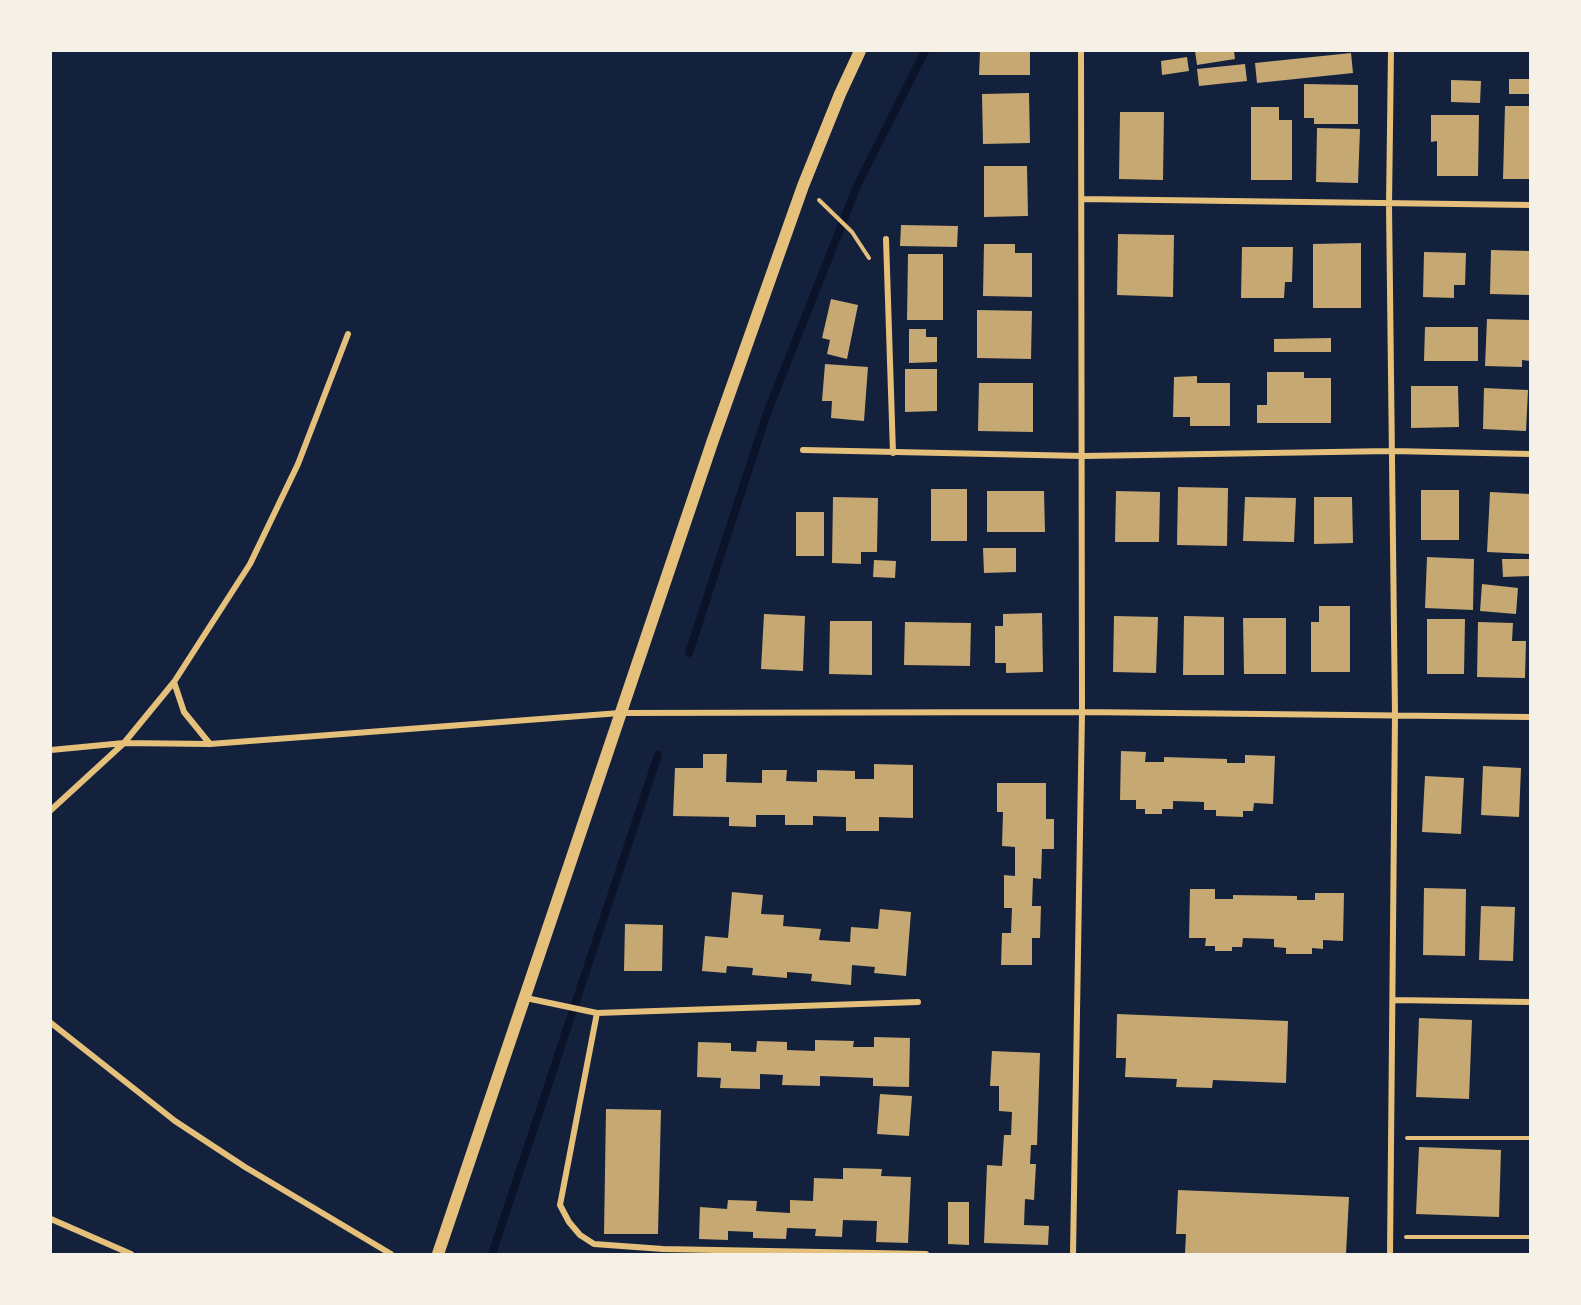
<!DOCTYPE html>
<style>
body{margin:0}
#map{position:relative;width:1581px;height:1305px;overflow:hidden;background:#14213d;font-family:Ubuntu,sans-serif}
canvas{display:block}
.frame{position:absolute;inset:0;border:52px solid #f6f1e7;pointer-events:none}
</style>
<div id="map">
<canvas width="1581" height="1305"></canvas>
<div class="frame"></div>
</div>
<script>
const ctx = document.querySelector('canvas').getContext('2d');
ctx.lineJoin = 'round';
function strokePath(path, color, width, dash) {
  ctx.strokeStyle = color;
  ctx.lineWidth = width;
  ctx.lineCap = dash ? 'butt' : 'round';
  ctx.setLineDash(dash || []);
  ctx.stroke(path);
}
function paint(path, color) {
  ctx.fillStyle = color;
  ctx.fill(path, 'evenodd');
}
strokePath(new Path2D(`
 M 689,653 L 766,416 L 857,186 L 925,51
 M 492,1254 L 658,755`), '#0b132b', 8);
paint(new Path2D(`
 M 980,51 L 1030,51 L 1030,75 L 979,75 Z
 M 1195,51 L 1234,51 L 1235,59 L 1197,65 Z
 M 1351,53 L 1353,73 L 1257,83 L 1255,63 Z
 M 1187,57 L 1189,71 L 1162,75 L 1161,61 Z
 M 1245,64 L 1247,81 L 1199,86 L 1197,69 Z
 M 1509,79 L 1530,79 L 1530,94 L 1509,94 Z
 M 1451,80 L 1481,81 L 1480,103 L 1451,102 Z
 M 1304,84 L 1358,85 L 1358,124 L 1314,124 L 1314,118 L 1304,118 Z
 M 1029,93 L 1030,143 L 983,144 L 982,94 Z
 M 1505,106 L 1530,106 L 1530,179 L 1503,179 Z
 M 1251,107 L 1279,107 L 1279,120 L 1292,120 L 1292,180 L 1251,180 Z
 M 1120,112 L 1164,112 L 1163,180 L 1119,179 Z
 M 1431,115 L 1479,115 L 1478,176 L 1437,176 L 1437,141 L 1431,142 Z
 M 1317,128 L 1360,129 L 1358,183 L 1316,182 Z
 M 984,166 L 1027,166 L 1028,216 L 984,217 Z
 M 901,225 L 958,226 L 957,247 L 900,246 Z
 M 1118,234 L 1174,235 L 1173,297 L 1117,295 Z
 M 1361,243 L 1361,308 L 1313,308 L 1313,244 Z
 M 984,244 L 1015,244 L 1015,253 L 1032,253 L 1032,297 L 983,296 Z
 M 1242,247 L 1293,247 L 1292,282 L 1285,282 L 1284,298 L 1241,298 Z
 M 1491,250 L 1530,251 L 1529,295 L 1490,294 Z
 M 1424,252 L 1466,253 L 1465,285 L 1454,285 L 1454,298 L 1423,297 Z
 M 908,254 L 943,254 L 943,320 L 907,320 Z
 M 831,299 L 858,305 L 847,359 L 827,354 L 830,340 L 822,338 Z
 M 977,310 L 1032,311 L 1031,359 L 977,358 Z
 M 1487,319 L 1530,320 L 1530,361 L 1522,360 L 1522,367 L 1485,366 Z
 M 1425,327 L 1478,327 L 1478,361 L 1424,361 Z
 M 909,329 L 926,329 L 926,337 L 937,337 L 937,362 L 909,363 Z
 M 1331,338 L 1331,352 L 1274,352 L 1274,339 Z
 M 825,364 L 868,367 L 864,421 L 831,418 L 832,401 L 822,401 Z
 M 905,369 L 937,369 L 937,411 L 905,412 Z
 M 1267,372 L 1304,372 L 1304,378 L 1331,378 L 1331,423 L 1257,423 L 1257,405 L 1267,405 Z
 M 1197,376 L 1197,383 L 1230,383 L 1230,426 L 1190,426 L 1190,417 L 1173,417 L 1174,377 Z
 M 979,383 L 1033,383 L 1033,432 L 978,431 Z
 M 1411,386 L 1458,386 L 1459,427 L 1411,428 Z
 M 1484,388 L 1528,390 L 1526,431 L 1483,429 Z
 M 1178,487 L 1228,488 L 1227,546 L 1177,545 Z
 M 931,489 L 967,489 L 967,541 L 931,541 Z
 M 1421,490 L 1459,490 L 1459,540 L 1421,540 Z
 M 987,491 L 1044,491 L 1045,532 L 987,532 Z
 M 1116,491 L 1160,492 L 1159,542 L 1115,542 Z
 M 1490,492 L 1530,494 L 1530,554 L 1487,552 Z
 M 833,497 L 878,498 L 877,552 L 861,552 L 861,564 L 832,563 Z
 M 1245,497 L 1296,498 L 1294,542 L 1243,541 Z
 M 1314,497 L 1352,497 L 1353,543 L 1314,544 Z
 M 796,512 L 824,512 L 824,556 L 796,556 Z
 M 983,548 L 1016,548 L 1016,572 L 984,573 Z
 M 1427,557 L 1474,559 L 1473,610 L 1425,608 Z
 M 1502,559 L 1530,559 L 1530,576 L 1503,577 Z
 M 874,560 L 896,561 L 895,578 L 873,577 Z
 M 1482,584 L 1518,588 L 1516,614 L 1480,611 Z
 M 1319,606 L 1350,606 L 1350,672 L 1311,672 L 1311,622 L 1319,622 Z
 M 1042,613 L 1043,672 L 1006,673 L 1006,663 L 995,663 L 995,626 L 1003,626 L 1003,614 Z
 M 764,614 L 805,616 L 803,671 L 761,669 Z
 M 1114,616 L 1158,617 L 1156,673 L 1113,672 Z
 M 1184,616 L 1224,617 L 1224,675 L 1183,675 Z
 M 1243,618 L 1286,618 L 1286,674 L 1244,674 Z
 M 1427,619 L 1465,619 L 1464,674 L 1427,674 Z
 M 830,621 L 872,621 L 872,675 L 829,674 Z
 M 905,622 L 971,623 L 970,666 L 904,665 Z
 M 1478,622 L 1513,623 L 1512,641 L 1526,641 L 1525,678 L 1477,677 Z
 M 1121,751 L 1146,752 L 1145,762 L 1164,762 L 1164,757 L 1227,759 L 1227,763 L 1245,763 L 1245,755 L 1275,756 L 1273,804 L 1254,803 L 1253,811 L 1243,811 L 1243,817 L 1216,816 L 1216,810 L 1204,810 L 1204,802 L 1173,801 L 1173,809 L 1162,809 L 1162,814 L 1145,814 L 1145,809 L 1136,809 L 1136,800 L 1120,800 Z
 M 703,754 L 727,754 L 726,782 L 762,783 L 762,770 L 787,770 L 786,781 L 817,782 L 817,770 L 855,771 L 855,779 L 874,779 L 874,764 L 913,765 L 913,818 L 879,817 L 879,831 L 846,831 L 846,817 L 813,816 L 813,825 L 785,825 L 785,815 L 756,815 L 756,827 L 729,826 L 729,817 L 673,816 L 675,768 L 703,768 Z
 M 1483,766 L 1521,768 L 1519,817 L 1481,815 Z
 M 1425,776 L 1464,778 L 1461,834 L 1422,832 Z
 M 997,783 L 1046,783 L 1046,819 L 1054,819 L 1054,849 L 1042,849 L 1041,879 L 1033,878 L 1032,906 L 1041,906 L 1040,938 L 1032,938 L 1032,965 L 1001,965 L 1002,933 L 1011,933 L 1012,908 L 1004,908 L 1004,875 L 1015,876 L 1015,847 L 1002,846 L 1003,812 L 997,812 Z
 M 1424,888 L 1466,889 L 1465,956 L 1423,955 Z
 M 1190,889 L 1215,889 L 1215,899 L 1233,899 L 1233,895 L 1297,896 L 1297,900 L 1315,900 L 1315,893 L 1344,893 L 1343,941 L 1323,940 L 1323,949 L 1312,948 L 1312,954 L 1286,954 L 1286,948 L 1274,947 L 1274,939 L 1243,938 L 1242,947 L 1232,947 L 1232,951 L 1215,951 L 1215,946 L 1205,946 L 1206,938 L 1189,938 Z
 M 732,892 L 763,895 L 761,914 L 784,915 L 783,926 L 821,929 L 819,940 L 850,942 L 851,927 L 878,929 L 880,909 L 911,912 L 906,976 L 874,973 L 875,967 L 852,965 L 851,985 L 811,981 L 812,974 L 787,972 L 787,978 L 752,975 L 753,968 L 727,966 L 726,973 L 702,971 L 705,936 L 728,938 Z
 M 1481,906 L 1515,907 L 1513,961 L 1479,960 Z
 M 625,924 L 663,925 L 662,971 L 624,971 Z
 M 1117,1014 L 1288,1021 L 1286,1083 L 1213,1080 L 1212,1088 L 1176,1087 L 1177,1079 L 1125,1077 L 1126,1058 L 1116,1058 Z
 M 1419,1018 L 1472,1020 L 1469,1099 L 1416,1097 Z
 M 874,1037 L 910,1038 L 909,1087 L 873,1086 L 873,1078 L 820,1076 L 820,1086 L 782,1085 L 783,1075 L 760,1074 L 760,1089 L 720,1088 L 721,1078 L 697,1077 L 698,1042 L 731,1043 L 731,1051 L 756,1052 L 757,1041 L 787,1042 L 787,1050 L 815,1051 L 815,1040 L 854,1041 L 853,1047 L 874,1047 Z
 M 992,1051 L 1040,1053 L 1037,1145 L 1031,1145 L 1030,1164 L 1036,1164 L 1034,1200 L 1025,1199 L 1024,1225 L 1049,1226 L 1048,1245 L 984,1243 L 987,1165 L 1002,1166 L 1004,1135 L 1011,1135 L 1012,1112 L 999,1111 L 999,1086 L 990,1086 Z
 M 880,1094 L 912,1096 L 909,1136 L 877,1134 Z
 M 606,1109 L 661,1110 L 658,1234 L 604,1234 Z
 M 1419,1147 L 1501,1150 L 1499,1217 L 1416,1214 Z
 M 843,1168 L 882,1169 L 881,1176 L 911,1177 L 908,1243 L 876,1242 L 877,1221 L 843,1220 L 842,1237 L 815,1236 L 816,1229 L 787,1228 L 786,1239 L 753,1238 L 753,1232 L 728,1231 L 728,1240 L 699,1239 L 700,1207 L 727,1209 L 728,1200 L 757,1201 L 756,1211 L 790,1213 L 790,1200 L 813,1201 L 814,1178 L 843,1179 Z
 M 1178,1190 L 1349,1197 L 1346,1254 L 1185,1253 L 1186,1234 L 1176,1234 Z
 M 948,1202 L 969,1202 L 969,1245 L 948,1244 Z`), '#c6a872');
strokePath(new Path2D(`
 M 819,200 L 852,232 L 869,258
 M 1407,1138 L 1530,1138
 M 1406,1237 L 1530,1237`), '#e5c07b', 4);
strokePath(new Path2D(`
 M 1082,199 L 1530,205
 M 886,239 L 893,453
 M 803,450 L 1083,456 L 1392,451 L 1530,454
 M 174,682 L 184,712 L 210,744
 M 51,750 L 124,743 L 210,744 L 620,713 L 1082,712 L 1530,717
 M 51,810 L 124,743 L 174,682 L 250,564 L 298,464 L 348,334
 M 526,998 L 597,1013 L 918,1002
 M 1393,1000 L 1530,1002
 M 597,1013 L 560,1205 L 569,1222 L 580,1235 L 594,1244 L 663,1249 L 926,1254
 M 51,1023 L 175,1121 L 245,1167 L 391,1254
 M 51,1219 L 131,1254
 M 1073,1254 L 1082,712 L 1081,51
 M 1390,1254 L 1395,714 L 1389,205 L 1391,51`), '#e5c07b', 6);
strokePath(new Path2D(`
 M 438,1254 L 713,440 L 803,186 L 840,94 L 860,51`), '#e5c07b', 12);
</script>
